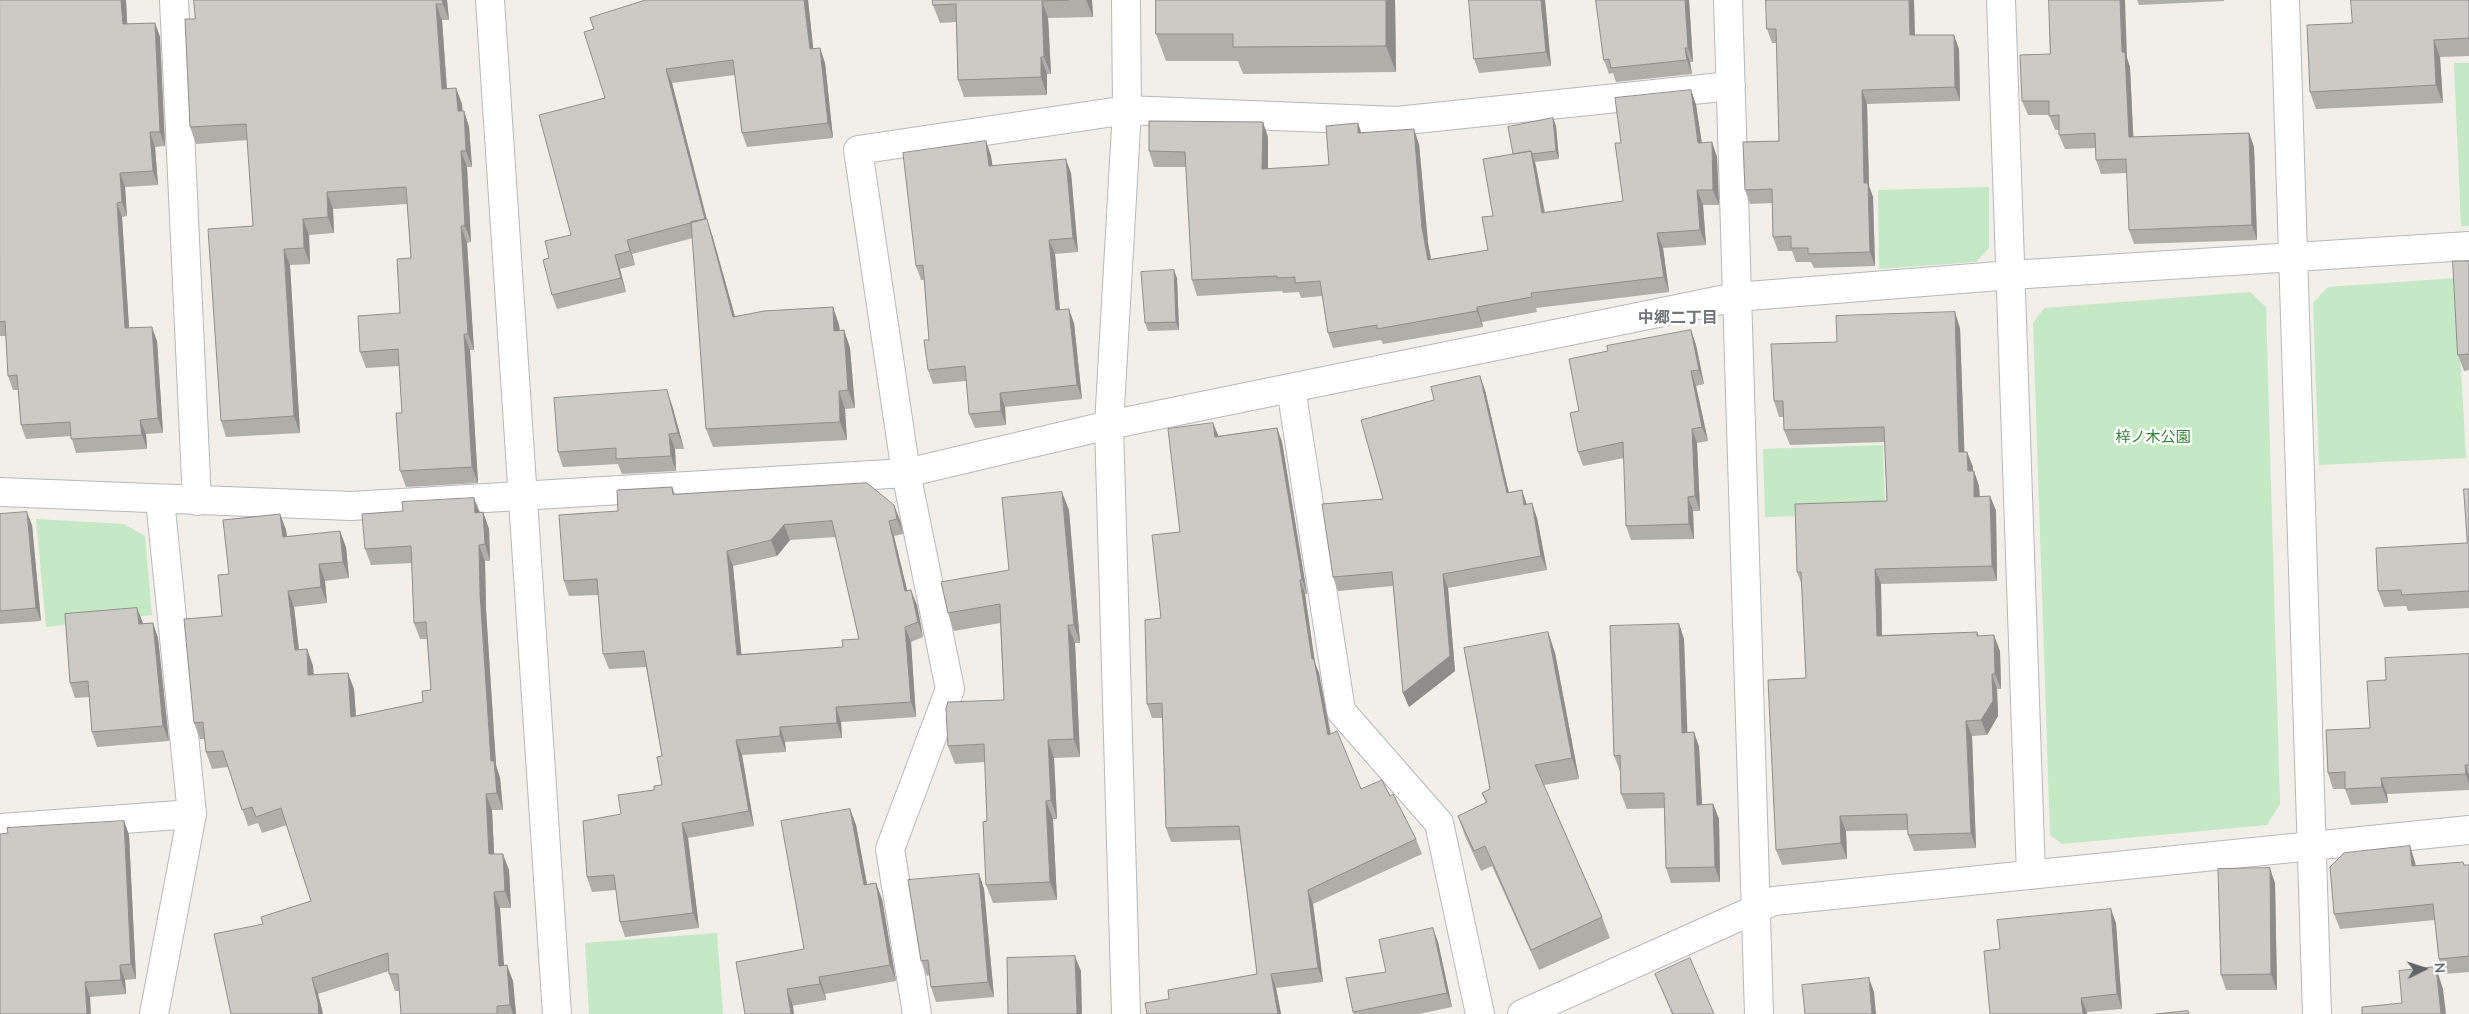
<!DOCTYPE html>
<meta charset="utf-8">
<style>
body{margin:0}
#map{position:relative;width:2469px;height:1014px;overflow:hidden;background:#f1efe8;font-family:"Nunito Sans",sans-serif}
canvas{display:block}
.north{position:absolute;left:2399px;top:944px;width:50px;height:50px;-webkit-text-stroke:4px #fff;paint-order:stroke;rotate:86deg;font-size:14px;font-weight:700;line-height:20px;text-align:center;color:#5f6368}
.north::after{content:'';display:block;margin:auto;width:18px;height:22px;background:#5f6368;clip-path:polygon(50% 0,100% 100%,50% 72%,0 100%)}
</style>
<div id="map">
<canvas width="2469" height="1014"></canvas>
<div class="north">N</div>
</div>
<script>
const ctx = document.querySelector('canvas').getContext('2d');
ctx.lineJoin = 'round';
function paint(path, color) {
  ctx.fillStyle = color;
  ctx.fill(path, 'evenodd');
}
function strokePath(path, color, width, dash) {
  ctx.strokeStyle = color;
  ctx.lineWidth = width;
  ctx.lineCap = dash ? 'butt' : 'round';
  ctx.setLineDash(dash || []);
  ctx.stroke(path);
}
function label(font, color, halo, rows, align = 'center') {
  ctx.font = font + ' "Nunito Sans","Noto Sans JP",sans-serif';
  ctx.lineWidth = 5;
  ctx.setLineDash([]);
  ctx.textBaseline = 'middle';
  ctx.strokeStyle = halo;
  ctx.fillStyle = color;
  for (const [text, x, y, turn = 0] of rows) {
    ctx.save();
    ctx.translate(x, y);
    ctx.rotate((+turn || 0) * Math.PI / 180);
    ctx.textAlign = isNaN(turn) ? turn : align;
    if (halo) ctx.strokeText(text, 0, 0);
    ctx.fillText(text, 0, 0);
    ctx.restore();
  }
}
paint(new Path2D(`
 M 2454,63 L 2469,63 L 2469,226 L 2461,226 Z
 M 1989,187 L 1989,248 L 1976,262 L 1879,269 L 1878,190 Z
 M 2456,278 L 2466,458 L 2319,465 L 2313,303 L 2328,287 Z
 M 2250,292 L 2266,307 L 2280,804 L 2267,825 L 2062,844 L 2050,835 L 2033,323 L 2044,308 Z
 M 1883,445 L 1885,514 L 1765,517 L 1763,449 Z
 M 36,519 L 124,524 L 145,536 L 152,615 L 46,627 Z
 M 717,933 L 723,1014 L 589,1014 L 585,943 Z`), '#c5e8c5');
const minor = new Path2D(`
 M 174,0 L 197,501
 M 1728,0 L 1759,1014
 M 2001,0 L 2031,875
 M 2285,0 L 2317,1014
 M 1291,388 L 1341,711 L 1439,823 L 1480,1014
 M 0,492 L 351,506 L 906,473 L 1109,425 L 1736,297 L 2011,275 L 2469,246
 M 0,828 L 192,814
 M 154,1014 L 192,814 L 160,500
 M 917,1014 L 890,849 L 950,689 L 906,473 L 858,150 L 1127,110 L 1397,121 L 1731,86
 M 1126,1014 L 1109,425 L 1127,110 L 1126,0
 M 1522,1014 L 1774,901 L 2469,830`);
const tertiary = new Path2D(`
 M 490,0 L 557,1014`);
strokePath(minor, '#b5b8bc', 30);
strokePath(tertiary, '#b5b8bc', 30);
strokePath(minor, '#fff', 28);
strokePath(tertiary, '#fff', 28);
paint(new Path2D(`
 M 0,0 L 126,0 L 127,24 L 155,23 L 160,37 L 165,146 L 155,147 L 158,185 L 125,187 L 127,216 L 122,217 L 129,328 L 157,341 L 163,433 L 146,434 L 147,449 L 76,453 L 71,436 L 26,439 L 21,425 L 18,390 L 13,390 L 8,376 L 6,336 L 0,336 Z
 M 447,0 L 449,20 L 442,20 L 447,89 L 456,88 L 462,104 L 462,111 L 464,111 L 469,127 L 472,167 L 467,167 L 471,242 L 467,243 L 474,350 L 470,350 L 478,483 L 406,487 L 400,471 L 402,413 L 399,366 L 366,368 L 360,352 L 400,313 L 411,258 L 407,204 L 333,209 L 334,233 L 309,235 L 310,264 L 290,265 L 300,433 L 226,437 L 221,421 L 253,226 L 248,140 L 196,144 L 190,127 L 195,19 Z
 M 646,0 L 808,0 L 813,49 L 820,48 L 825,63 L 833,138 L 747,147 L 742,133 L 735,75 L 672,83 L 707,219 L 713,238 L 735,316 L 833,307 L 839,325 L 840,330 L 844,330 L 850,348 L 855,408 L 845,409 L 847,440 L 713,447 L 706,429 L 693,238 L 632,254 L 635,265 L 620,269 L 626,292 L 557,309 L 552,295 L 549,258 L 571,235 L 605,98 L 594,29 Z
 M 933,0 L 1092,0 L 1093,17 L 1048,18 L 1051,74 L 1047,74 L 1047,95 L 964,97 L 958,80 L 956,22 L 940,23 L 933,5 Z
 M 1156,0 L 1395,0 L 1396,72 L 1243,74 L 1238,61 L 1166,61 L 1156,34 Z
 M 1545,0 L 1551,66 L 1479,73 L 1474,59 Z
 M 1596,0 L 1689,0 L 1693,62 L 1690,62 L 1692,74 L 1616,82 L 1613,73 L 1609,74 L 1604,60 Z
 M 1914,0 L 1915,35 L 1959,49 L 1960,101 L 1867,104 L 1869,186 L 1873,197 L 1875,266 L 1814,268 L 1811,262 L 1796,262 L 1792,251 L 1778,251 L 1773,237 L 1772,203 L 1750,204 L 1745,190 L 1779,141 L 1777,43 L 1772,43 L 1767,29 Z
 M 2137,0 L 2224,0 L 2224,1 L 2139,5 Z
 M 2469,0 L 2469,56 L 2440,57 L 2443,103 L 2316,109 L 2310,92 Z
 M 2127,58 L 2130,67 L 2133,137 L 2249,133 L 2254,147 L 2257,240 L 2134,244 L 2129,230 L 2127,173 L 2101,174 L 2096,160 L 2095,148 L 2065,149 L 2059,135 L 2059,130 L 2055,130 L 2049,115 L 2028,115 L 2022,101 Z
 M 1691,90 L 1696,105 L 1702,143 L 1712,142 L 1717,157 L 1719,205 L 1703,205 L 1706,245 L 1663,248 L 1669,292 L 1536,308 L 1537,312 L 1482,322 L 1483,327 L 1383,344 L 1381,340 L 1333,348 L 1328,333 L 1322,296 L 1301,298 L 1299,292 L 1283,293 L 1282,291 L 1197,296 L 1192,280 L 1186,167 L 1154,167 L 1149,151 L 1268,137 L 1268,169 L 1329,165 L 1358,123 L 1361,133 L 1419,144 L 1428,243 L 1431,259 L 1488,250 L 1493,216 L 1513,154 L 1553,118 L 1556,126 L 1559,159 L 1535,162 L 1536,166 L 1545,212 L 1623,201 L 1621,143 Z
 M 986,141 L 991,156 L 992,166 L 1071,173 L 1078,252 L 1055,254 L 1060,309 L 1074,323 L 1082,399 L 1005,407 L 1006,425 L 975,428 L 969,414 L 966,381 L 933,384 L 928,370 L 929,340 L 924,280 L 921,280 L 916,266 Z
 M 2469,261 L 2469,370 L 2464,371 L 2458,355 Z
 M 1177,278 L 1179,330 L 1148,331 L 1145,323 Z
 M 1960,328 L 1964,452 L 1967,452 L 1973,467 L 1973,471 L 1974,471 L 1979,486 L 1980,496 L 1990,496 L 1996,511 L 1997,581 L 1881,584 L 1882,635 L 1977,632 L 1979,636 L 2000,651 L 2001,689 L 1997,689 L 1998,716 L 1987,735 L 1972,736 L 1976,848 L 1914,851 L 1908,835 L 1908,830 L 1846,831 L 1847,859 L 1782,865 L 1776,850 L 1806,678 L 1802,585 L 1797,572 L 1887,501 L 1885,442 L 1790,445 L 1784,430 L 1784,417 L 1779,417 L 1774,401 Z
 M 1691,330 L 1696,345 L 1704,384 L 1696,386 L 1708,441 L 1697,443 L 1700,511 L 1693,511 L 1694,539 L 1631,540 L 1626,526 L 1624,458 L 1583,466 L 1578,452 L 1579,411 L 1608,351 Z
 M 1485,390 L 1509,493 L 1527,505 L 1537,518 L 1547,570 L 1448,588 L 1455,671 L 1409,707 L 1403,693 L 1393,586 L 1338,591 L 1333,577 L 1383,499 Z
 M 672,405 L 684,449 L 675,449 L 676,471 L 622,474 L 618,464 L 563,467 L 558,452 Z
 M 1277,428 L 1282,442 L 1307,594 L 1305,594 L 1315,663 L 1319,673 L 1331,734 L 1361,789 L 1390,796 L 1416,839 L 1422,854 L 1313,904 L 1323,982 L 1276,988 L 1281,1014 L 1147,1014 L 1169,999 L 1257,974 L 1240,840 L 1171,842 L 1166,828 L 1163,718 L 1152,718 L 1147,704 L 1161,618 L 1180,532 L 1218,436 Z
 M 672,487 L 675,494 L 900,520 L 903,534 L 894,536 L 907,591 L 917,605 L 923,637 L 911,642 L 916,717 L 841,722 L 842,738 L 785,742 L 786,752 L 742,755 L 754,826 L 688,838 L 699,928 L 625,937 L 620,922 L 616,890 L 592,892 L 587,877 L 621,814 L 662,785 L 662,756 L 646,667 L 609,669 L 603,654 L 599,595 L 569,596 L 564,581 L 618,511 ZM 836,537 L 859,639 L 843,647 L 741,654 L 733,566 L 777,556 L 790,540 Z
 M 2469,489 L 2469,608 L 2408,611 L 2406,606 L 2384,607 L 2378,591 L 2467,543 Z
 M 474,498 L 480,512 L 483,512 L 489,529 L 490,561 L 485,561 L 486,610 L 496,765 L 500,778 L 503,810 L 492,810 L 494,854 L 509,870 L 511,908 L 500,908 L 504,965 L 513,981 L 516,1014 L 401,1014 L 399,991 L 395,991 L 389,974 L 389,971 L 318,994 L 323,1014 L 231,1014 L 263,924 L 311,901 L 287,825 L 262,833 L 258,823 L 248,826 L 228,767 L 212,769 L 206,752 L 205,739 L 200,739 L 194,723 L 222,616 L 229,574 L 280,514 L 286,530 L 287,536 L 346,547 L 349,578 L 325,581 L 327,603 L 294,607 L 299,650 L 307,649 L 313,666 L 314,675 L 354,689 L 356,716 L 423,702 L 431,690 L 427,639 L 420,639 L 414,623 L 412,563 L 371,565 L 365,549 L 403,511 Z
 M 1069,510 L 1080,643 L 1075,643 L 1080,757 L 1054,758 L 1057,819 L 1053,819 L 1057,900 L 993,903 L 986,885 L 987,821 L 985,762 L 955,764 L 948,746 L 1004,700 L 1000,623 L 954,631 L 948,613 L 1009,570 Z
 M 0,514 L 32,525 L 41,621 L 0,624 Z
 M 153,623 L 158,638 L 169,741 L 97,747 L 92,732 L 89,697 L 75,698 L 70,683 L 143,624 Z
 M 1679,624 L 1684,639 L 1687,732 L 1694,732 L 1699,747 L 1702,805 L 1713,804 L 1719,819 L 1720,882 L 1671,883 L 1666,868 L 1664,808 L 1627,809 L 1621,794 L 1620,771 L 1614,756 Z
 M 1548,632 L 1555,653 L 1579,779 L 1544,785 L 1602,917 L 1610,938 L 1539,970 L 1492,866 L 1481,871 L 1465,836 L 1458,816 L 1486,803 L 1482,793 L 1490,789 Z
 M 2469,654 L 2469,790 L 2387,794 L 2388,803 L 2351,805 L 2345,789 L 2333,789 L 2328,773 L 2370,728 L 2386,680 Z
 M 850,809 L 856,825 L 867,884 L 882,899 L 896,981 L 825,994 L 826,1000 L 745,1014 L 804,949 Z
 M 124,821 L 129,835 L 136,979 L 125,980 L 126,994 L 90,997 L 0,1014 Z
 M 2415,862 L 2416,866 L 2469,865 L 2469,972 L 2444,974 L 2439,959 L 2435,920 L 2340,929 L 2334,914 Z
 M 979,874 L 984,889 L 994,997 L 936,1002 L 931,987 L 930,975 L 927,976 L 921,961 Z
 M 2275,883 L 2277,990 L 2226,990 L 2221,975 Z
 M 2116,923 L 2122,1009 L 2087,1012 L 2087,1014 L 1990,1014 L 2000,949 Z
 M 1438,942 L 1452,1007 L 1419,1014 L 1353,1014 L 1353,1012 L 1386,972 Z
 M 1655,974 L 1714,1014 L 1672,1014 Z`), '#afaea9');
paint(new Path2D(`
 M 121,0 L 126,0 L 128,39 L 123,24 Z
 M 442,0 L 447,0 L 449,20 L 443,4 Z
 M 804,0 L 808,0 L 815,64 L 810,49 Z
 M 1086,0 L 1092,0 L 1093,17 Z
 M 1386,0 L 1395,0 L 1396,72 L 1386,46 Z
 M 1541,0 L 1545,0 L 1551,66 L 1546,52 Z
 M 1685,0 L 1689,0 L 1693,62 L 1688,48 Z
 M 1909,0 L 1914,0 L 1915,49 L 1910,35 Z
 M 2120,0 L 2125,0 L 2127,58 L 2130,67 L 2134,151 L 2129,137 L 2122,52 Z
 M 1042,1 L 1048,18 L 1051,74 L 1044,57 Z
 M 436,4 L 442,20 L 448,105 L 442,89 Z
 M 155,23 L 160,37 L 165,146 L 160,132 Z
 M 1954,35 L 1959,49 L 1960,101 L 1955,87 Z
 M 2434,40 L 2440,57 L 2443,103 L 2436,85 Z
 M 820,48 L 825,63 L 833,138 L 828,123 Z
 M 1685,48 L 1690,62 L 1692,74 L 1687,60 Z
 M 1041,57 L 1047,74 L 1047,95 L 1041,77 Z
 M 666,69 L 672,83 L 710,233 L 705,219 Z
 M 456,88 L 462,104 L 464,127 L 458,111 Z
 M 1691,90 L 1696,105 L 1704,158 L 1698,143 Z
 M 1862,90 L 1867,104 L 1869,186 L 1873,197 L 1875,266 L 1870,252 L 1864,183 Z
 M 464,111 L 469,127 L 472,167 L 466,151 Z
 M 1553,118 L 1556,126 L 1559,159 L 1556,151 Z
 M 1263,122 L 1268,137 L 1268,184 L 1262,169 Z
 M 1358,123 L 1363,138 L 1358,133 Z
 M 1414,129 L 1419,144 L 1428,243 L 1434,275 L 1428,260 L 1422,228 Z
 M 150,132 L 155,147 L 158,185 L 153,171 Z
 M 2249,133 L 2254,147 L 2257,240 L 2252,225 Z
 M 986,141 L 991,156 L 995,180 L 989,166 Z
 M 1712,142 L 1717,157 L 1719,205 L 1713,190 Z
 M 461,151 L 467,167 L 471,242 L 465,226 Z
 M 1531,151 L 1536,166 L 1547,228 L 1542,213 Z
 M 1066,159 L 1071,173 L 1078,252 L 1073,238 Z
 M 120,173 L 125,187 L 127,216 L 122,202 Z
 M 1697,190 L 1703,205 L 1706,245 L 1700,230 Z
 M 327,192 L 333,209 L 334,233 L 328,217 Z
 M 117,203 L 122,217 L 130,343 L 125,328 Z
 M 303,219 L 309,235 L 310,264 L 304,248 Z
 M 707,219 L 713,238 L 740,335 L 733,317 Z
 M 461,226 L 467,243 L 474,350 L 468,334 Z
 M 1657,233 L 1663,248 L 1669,292 L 1664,277 Z
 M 627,240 L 632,254 L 635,265 L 630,251 Z
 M 1049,240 L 1055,254 L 1061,324 L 1056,310 Z
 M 284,249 L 290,265 L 300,433 L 294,416 Z
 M 615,255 L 620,269 L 626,292 L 621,278 Z
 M 1174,270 L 1177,278 L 1179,330 L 1176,322 Z
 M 833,307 L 839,325 L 841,349 L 834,331 Z
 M 1477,307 L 1482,322 L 1483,327 L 1477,311 Z
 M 1069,309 L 1074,323 L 1082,399 L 1077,385 Z
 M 1955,312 L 1960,328 L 1965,467 L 1959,452 Z
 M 152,327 L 157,341 L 163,433 L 158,418 Z
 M 844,330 L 850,348 L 855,408 L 848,390 Z
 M 1691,330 L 1696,345 L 1704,384 L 1699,370 Z
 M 464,334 L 470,350 L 478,483 L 472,467 Z
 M 1691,371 L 1696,386 L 1708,441 L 1702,427 Z
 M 1480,376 L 1485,390 L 1512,507 L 1507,493 Z
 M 667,390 L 672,405 L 684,449 L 678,433 Z
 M 839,391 L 845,409 L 847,440 L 840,422 Z
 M 1000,393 L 1005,407 L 1006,425 L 1001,411 Z
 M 140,420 L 146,434 L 147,449 L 142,435 Z
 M 1213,423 L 1219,437 L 1215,437 Z
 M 1277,428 L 1282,442 L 1307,594 L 1302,579 Z
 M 1692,429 L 1697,443 L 1700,511 L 1695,496 Z
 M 669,434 L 675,449 L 676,471 L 671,456 Z
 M 1967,452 L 1973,467 L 1973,486 L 1968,471 Z
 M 1974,471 L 1979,486 L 1980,512 L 1974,497 Z
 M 1522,490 L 1527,505 L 1524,505 Z
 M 1062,492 L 1069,510 L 1080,643 L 1074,625 Z
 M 1990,496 L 1996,511 L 1997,581 L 1992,566 Z
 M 1688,497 L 1693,511 L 1694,539 L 1689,524 Z
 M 474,498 L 480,514 L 475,513 Z
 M 1532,503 L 1537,518 L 1547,570 L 1541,556 Z
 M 894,505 L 900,520 L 903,534 L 897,519 Z
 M 27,512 L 32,525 L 41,621 L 36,608 Z
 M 483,512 L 489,529 L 490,561 L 485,544 Z
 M 280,514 L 286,530 L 289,553 L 283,537 Z
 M 889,521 L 894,536 L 911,606 L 905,591 Z
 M 784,525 L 790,540 L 777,556 L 771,540 Z
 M 340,531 L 346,547 L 349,578 L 343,562 Z
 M 479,545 L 485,561 L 486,610 L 496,765 L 500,778 L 503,810 L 497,793 L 491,761 L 480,593 Z
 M 727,551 L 733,566 L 743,670 L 737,655 Z
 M 319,564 L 325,581 L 327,603 L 321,587 Z
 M 1875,569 L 1881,584 L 1882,651 L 1877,636 Z
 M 1443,574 L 1448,588 L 1455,671 L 1409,707 L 1403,693 Z
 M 1300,580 L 1305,594 L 1315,663 L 1319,673 L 1333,749 L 1328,735 L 1312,659 Z
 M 911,590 L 917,605 L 923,637 L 918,622 Z
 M 288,591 L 294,607 L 301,667 L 295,650 Z
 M 137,608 L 143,623 L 144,640 L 139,624 Z
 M 153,623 L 158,638 L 169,741 L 163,726 Z
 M 1679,624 L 1684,639 L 1688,748 L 1682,733 Z
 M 1068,625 L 1075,643 L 1080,757 L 1074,739 Z
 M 905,627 L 911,642 L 916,717 L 911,702 Z
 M 1548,632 L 1555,653 L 1579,779 L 1572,758 Z
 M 1994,635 L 2000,651 L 2001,689 L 1995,674 Z
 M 307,649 L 313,666 L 314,692 L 308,675 Z
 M 348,673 L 354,689 L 357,733 L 351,717 Z
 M 1992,674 L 1997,689 L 1998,716 L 1987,735 L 1981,720 Z
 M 836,707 L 841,722 L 842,738 L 837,723 Z
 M 1966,721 L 1972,736 L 1976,848 L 1971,833 Z
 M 780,727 L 785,742 L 786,752 L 780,736 Z
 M 1694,732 L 1699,747 L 1703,820 L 1697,805 Z
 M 736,740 L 742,755 L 754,826 L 749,811 Z
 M 1048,740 L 1054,758 L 1057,819 L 1051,800 Z
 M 2465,765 L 2469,776 L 2469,784 L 2466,774 Z
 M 2381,778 L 2387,794 L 2388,803 L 2382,787 Z
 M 486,794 L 492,810 L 495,871 L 489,854 Z
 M 1046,801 L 1053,819 L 1057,900 L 1050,882 Z
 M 1713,804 L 1719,819 L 1720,882 L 1715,867 Z
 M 850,809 L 856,825 L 870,901 L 864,885 Z
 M 1840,816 L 1846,831 L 1847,859 L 1841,843 Z
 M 124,821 L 129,835 L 136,979 L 131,964 Z
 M 682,823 L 688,838 L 699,928 L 693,913 Z
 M 2410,846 L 2415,862 L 2417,881 L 2412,866 Z
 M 503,854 L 509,870 L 511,908 L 505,891 Z
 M 2270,868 L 2275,883 L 2277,990 L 2271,974 Z
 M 979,874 L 984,889 L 994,997 L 988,982 Z
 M 876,883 L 882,899 L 896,981 L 890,965 Z
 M 1308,890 L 1313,904 L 1323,982 L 1318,968 Z
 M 494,892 L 500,908 L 505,982 L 499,966 Z
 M 2111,909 L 2116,923 L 2122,1009 L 2117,994 Z
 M 1433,928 L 1438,942 L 1452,1007 L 1447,993 Z
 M 1075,956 L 1081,971 L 1082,1014 L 1077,1014 Z
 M 120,965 L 125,980 L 126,994 L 121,980 Z
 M 507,965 L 513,981 L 516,1014 L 513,1014 L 510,1005 Z
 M 2436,967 L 2443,989 L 2446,1014 L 2441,1014 Z
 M 1271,974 L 1276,988 L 1281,1014 L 1278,1014 Z
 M 819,977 L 825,994 L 826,1000 L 820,984 Z
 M 312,978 L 318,994 L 323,1014 L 319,1014 Z
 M 1869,978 L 1874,992 L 1876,1014 L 1872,1014 Z
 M 85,982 L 90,997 L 91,1014 L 87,1014 Z
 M 787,989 L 793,1006 L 794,1014 L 791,1014 Z
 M 2081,998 L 2087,1012 L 2087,1014 L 2083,1014 Z`), '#8f8d8a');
const building = new Path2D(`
 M 0,0 L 121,0 L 123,24 L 155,23 L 160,132 L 150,132 L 153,171 L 120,173 L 122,202 L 117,203 L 125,328 L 152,327 L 158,418 L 140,420 L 142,435 L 71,439 L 70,422 L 21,425 L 17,375 L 8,376 L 5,321 L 0,322 Z
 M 194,0 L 442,0 L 443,4 L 436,4 L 442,89 L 456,88 L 458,111 L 464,111 L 466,151 L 461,151 L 465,226 L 461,226 L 468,334 L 464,334 L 472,467 L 400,471 L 396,413 L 402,413 L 398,349 L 360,352 L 358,316 L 400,313 L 397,259 L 411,258 L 406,187 L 327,192 L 328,217 L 303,219 L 304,248 L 284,249 L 294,416 L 221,421 L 208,229 L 253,226 L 246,124 L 190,127 L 185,19 L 195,19 Z
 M 646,0 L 804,0 L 810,49 L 820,48 L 828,123 L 742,133 L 733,60 L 666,69 L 705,219 L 627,240 L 630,251 L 615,255 L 621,278 L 552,295 L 543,260 L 549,258 L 545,241 L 571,235 L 539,115 L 605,98 L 584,32 L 594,29 L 590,18 Z
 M 933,0 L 1069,0 L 1042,1 L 1044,57 L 1041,57 L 1041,77 L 958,80 L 956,4 L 933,5 Z
 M 1156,0 L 1386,0 L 1386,46 L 1233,47 L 1233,34 L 1156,34 Z
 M 1469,0 L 1541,0 L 1546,52 L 1474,59 Z
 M 1596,0 L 1685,0 L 1688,48 L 1685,48 L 1687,60 L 1611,68 L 1609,59 L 1604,60 Z
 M 1766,0 L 1909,0 L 1910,35 L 1954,35 L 1955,87 L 1862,90 L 1864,183 L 1868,183 L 1870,252 L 1808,254 L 1808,248 L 1791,248 L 1791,236 L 1773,237 L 1772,189 L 1745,190 L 1743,142 L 1779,141 L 1776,29 L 1767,29 Z
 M 2049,0 L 2120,0 L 2122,52 L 2125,52 L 2129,137 L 2249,133 L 2252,225 L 2129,230 L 2126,159 L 2096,160 L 2095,133 L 2059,135 L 2059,115 L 2049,116 L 2049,101 L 2022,101 L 2020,55 L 2050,54 Z
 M 2351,0 L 2469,0 L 2469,38 L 2434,40 L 2436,85 L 2310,92 L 2307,25 L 2352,23 Z
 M 1691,90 L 1698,143 L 1712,142 L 1713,190 L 1697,190 L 1700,230 L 1657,233 L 1664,277 L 1531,293 L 1532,297 L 1477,307 L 1477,311 L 1377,329 L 1377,325 L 1328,333 L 1320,281 L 1295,283 L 1295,277 L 1277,278 L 1277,276 L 1192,280 L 1185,152 L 1149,151 L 1149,121 L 1263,122 L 1262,169 L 1329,165 L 1326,126 L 1358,123 L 1358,133 L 1414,129 L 1422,228 L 1428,260 L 1488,250 L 1482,217 L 1493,216 L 1483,159 L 1531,151 L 1542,213 L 1623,201 L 1615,143 L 1621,143 L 1615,98 Z
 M 1553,118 L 1556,151 L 1532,154 L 1531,151 L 1513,154 L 1508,127 Z
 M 986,141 L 989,166 L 1066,159 L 1073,238 L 1049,240 L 1056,310 L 1069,309 L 1077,385 L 1000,393 L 1001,411 L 969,414 L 965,366 L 928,370 L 924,340 L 929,340 L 923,265 L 916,266 L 903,153 Z
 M 707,219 L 733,317 L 764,311 L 833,307 L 834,331 L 844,330 L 848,390 L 839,391 L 840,422 L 706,429 L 691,222 Z
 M 2453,261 L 2469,261 L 2469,354 L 2458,355 Z
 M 1174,270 L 1176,322 L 1145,323 L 1141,272 Z
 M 1955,312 L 1959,452 L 1967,452 L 1968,471 L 1974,471 L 1974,497 L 1990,496 L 1992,566 L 1875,569 L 1877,636 L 1977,632 L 1977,636 L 1994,635 L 1995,674 L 1992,674 L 1993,701 L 1981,720 L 1966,721 L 1971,833 L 1908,835 L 1907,814 L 1840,816 L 1841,843 L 1776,850 L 1768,680 L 1806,678 L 1801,572 L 1797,572 L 1795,504 L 1887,501 L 1884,427 L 1784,430 L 1783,401 L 1774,401 L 1771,344 L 1837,342 L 1836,316 Z
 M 1691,330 L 1699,370 L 1691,371 L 1702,427 L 1692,429 L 1695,496 L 1688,497 L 1689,524 L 1626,526 L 1623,442 L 1578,452 L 1570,413 L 1579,411 L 1569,359 L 1608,351 L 1607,346 Z
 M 1480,376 L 1507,493 L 1522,490 L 1524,505 L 1532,503 L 1541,556 L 1443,574 L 1450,656 L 1403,693 L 1392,572 L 1333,577 L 1322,504 L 1383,499 L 1361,420 L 1434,400 L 1431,387 Z
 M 667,390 L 678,433 L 669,434 L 671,456 L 616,459 L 616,448 L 558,452 L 554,398 Z
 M 1213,423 L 1215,437 L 1277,428 L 1302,579 L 1300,580 L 1312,659 L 1314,659 L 1328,735 L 1337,731 L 1361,789 L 1382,780 L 1390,796 L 1393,794 L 1416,839 L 1308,890 L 1318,968 L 1271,974 L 1278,1014 L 1147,1014 L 1145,1003 L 1169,999 L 1168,990 L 1257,974 L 1239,826 L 1166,828 L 1162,703 L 1147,704 L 1145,620 L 1161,618 L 1152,535 L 1180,532 L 1168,429 Z
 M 867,483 L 894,505 L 897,519 L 889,521 L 905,591 L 911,590 L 918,622 L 905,627 L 911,702 L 836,707 L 837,723 L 780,727 L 780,736 L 736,740 L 749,811 L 682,823 L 693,913 L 620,922 L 614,875 L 587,877 L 583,821 L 621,814 L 618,795 L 654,790 L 654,786 L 662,785 L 657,757 L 662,756 L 644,651 L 603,654 L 597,579 L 564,581 L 559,515 L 618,511 L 617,490 L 672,487 L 673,494 ZM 832,521 L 859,639 L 842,640 L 843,647 L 737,655 L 727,551 L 771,540 L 784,525 Z
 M 2464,489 L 2469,489 L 2469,591 L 2402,595 L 2401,590 L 2378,591 L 2376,548 L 2467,543 Z
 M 1062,492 L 1074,625 L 1068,625 L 1074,739 L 1048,740 L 1051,800 L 1046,801 L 1050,882 L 986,885 L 983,822 L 987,821 L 984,744 L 948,746 L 946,708 L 948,702 L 1004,700 L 1000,604 L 948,613 L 941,582 L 1009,570 L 1002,498 Z
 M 474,498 L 475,513 L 483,512 L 485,544 L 479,545 L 480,593 L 491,761 L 494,761 L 497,793 L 486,794 L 489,854 L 503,854 L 505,891 L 494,892 L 499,966 L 507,965 L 510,1005 L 497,1006 L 497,1014 L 401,1014 L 398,974 L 389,974 L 388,953 L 312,978 L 318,1002 L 319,1014 L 231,1014 L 214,934 L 263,924 L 261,917 L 311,901 L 281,808 L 256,817 L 252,807 L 242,810 L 223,751 L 206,752 L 203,722 L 194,723 L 184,619 L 222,616 L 218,575 L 229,574 L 223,520 L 280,514 L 283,537 L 340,531 L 343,562 L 319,564 L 321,587 L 288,591 L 295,650 L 307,649 L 308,675 L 348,673 L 351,717 L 423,702 L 422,691 L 431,690 L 426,622 L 414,623 L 411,546 L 365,549 L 362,514 L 403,511 L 402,502 Z
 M 27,512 L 36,608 L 0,611 L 0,514 Z
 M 137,608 L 139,624 L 153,623 L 163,726 L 92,732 L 88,681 L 70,683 L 65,614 Z
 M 1679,624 L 1682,733 L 1694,732 L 1697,805 L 1713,804 L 1715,867 L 1666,868 L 1664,793 L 1621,794 L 1620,755 L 1614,756 L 1610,626 Z
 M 1548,632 L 1572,758 L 1535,765 L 1602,917 L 1531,950 L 1485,846 L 1474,851 L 1458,816 L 1487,802 L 1482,793 L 1490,789 L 1464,648 Z
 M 2469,654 L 2469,765 L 2465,765 L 2466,774 L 2381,778 L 2382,787 L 2345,789 L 2345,772 L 2328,773 L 2326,730 L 2370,728 L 2367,681 L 2386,680 L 2385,658 Z
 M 850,809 L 864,885 L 876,883 L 890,965 L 819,977 L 820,984 L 787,989 L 791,1014 L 745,1014 L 736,962 L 804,949 L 781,821 Z
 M 124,821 L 131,964 L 120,965 L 121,980 L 85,982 L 87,1014 L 0,1014 L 0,834 L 8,833 L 7,828 Z
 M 2410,846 L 2412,866 L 2463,862 L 2464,865 L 2469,865 L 2469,956 L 2439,959 L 2433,904 L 2334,914 L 2330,867 L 2344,853 Z
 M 2270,868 L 2271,974 L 2221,975 L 2218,869 Z
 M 979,874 L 988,982 L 931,987 L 928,960 L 921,961 L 908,880 Z
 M 2111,909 L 2117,994 L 2081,998 L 2083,1014 L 1990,1014 L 1984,951 L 2000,949 L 1997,920 Z
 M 1433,928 L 1447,993 L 1353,1012 L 1346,978 L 1386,972 L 1379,940 Z
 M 1075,956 L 1077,1014 L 1008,1014 L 1007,958 Z
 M 1690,958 L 1714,1014 L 1673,1014 L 1655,974 Z
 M 2436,967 L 2441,1014 L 2362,1014 L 2362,1007 L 2402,1003 L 2399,971 Z
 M 1869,978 L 1872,1014 L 1805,1014 L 1802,985 Z
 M 2188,1011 L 2189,1014 L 2156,1014 Z`);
paint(building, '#cccac5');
strokePath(building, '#8f8d8a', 1);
label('15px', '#348238', '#fff', [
 ["梓ノ木公園",2153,438]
]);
label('bold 16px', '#70757a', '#fff', [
 ["中郷二丁目",1678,319]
]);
</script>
